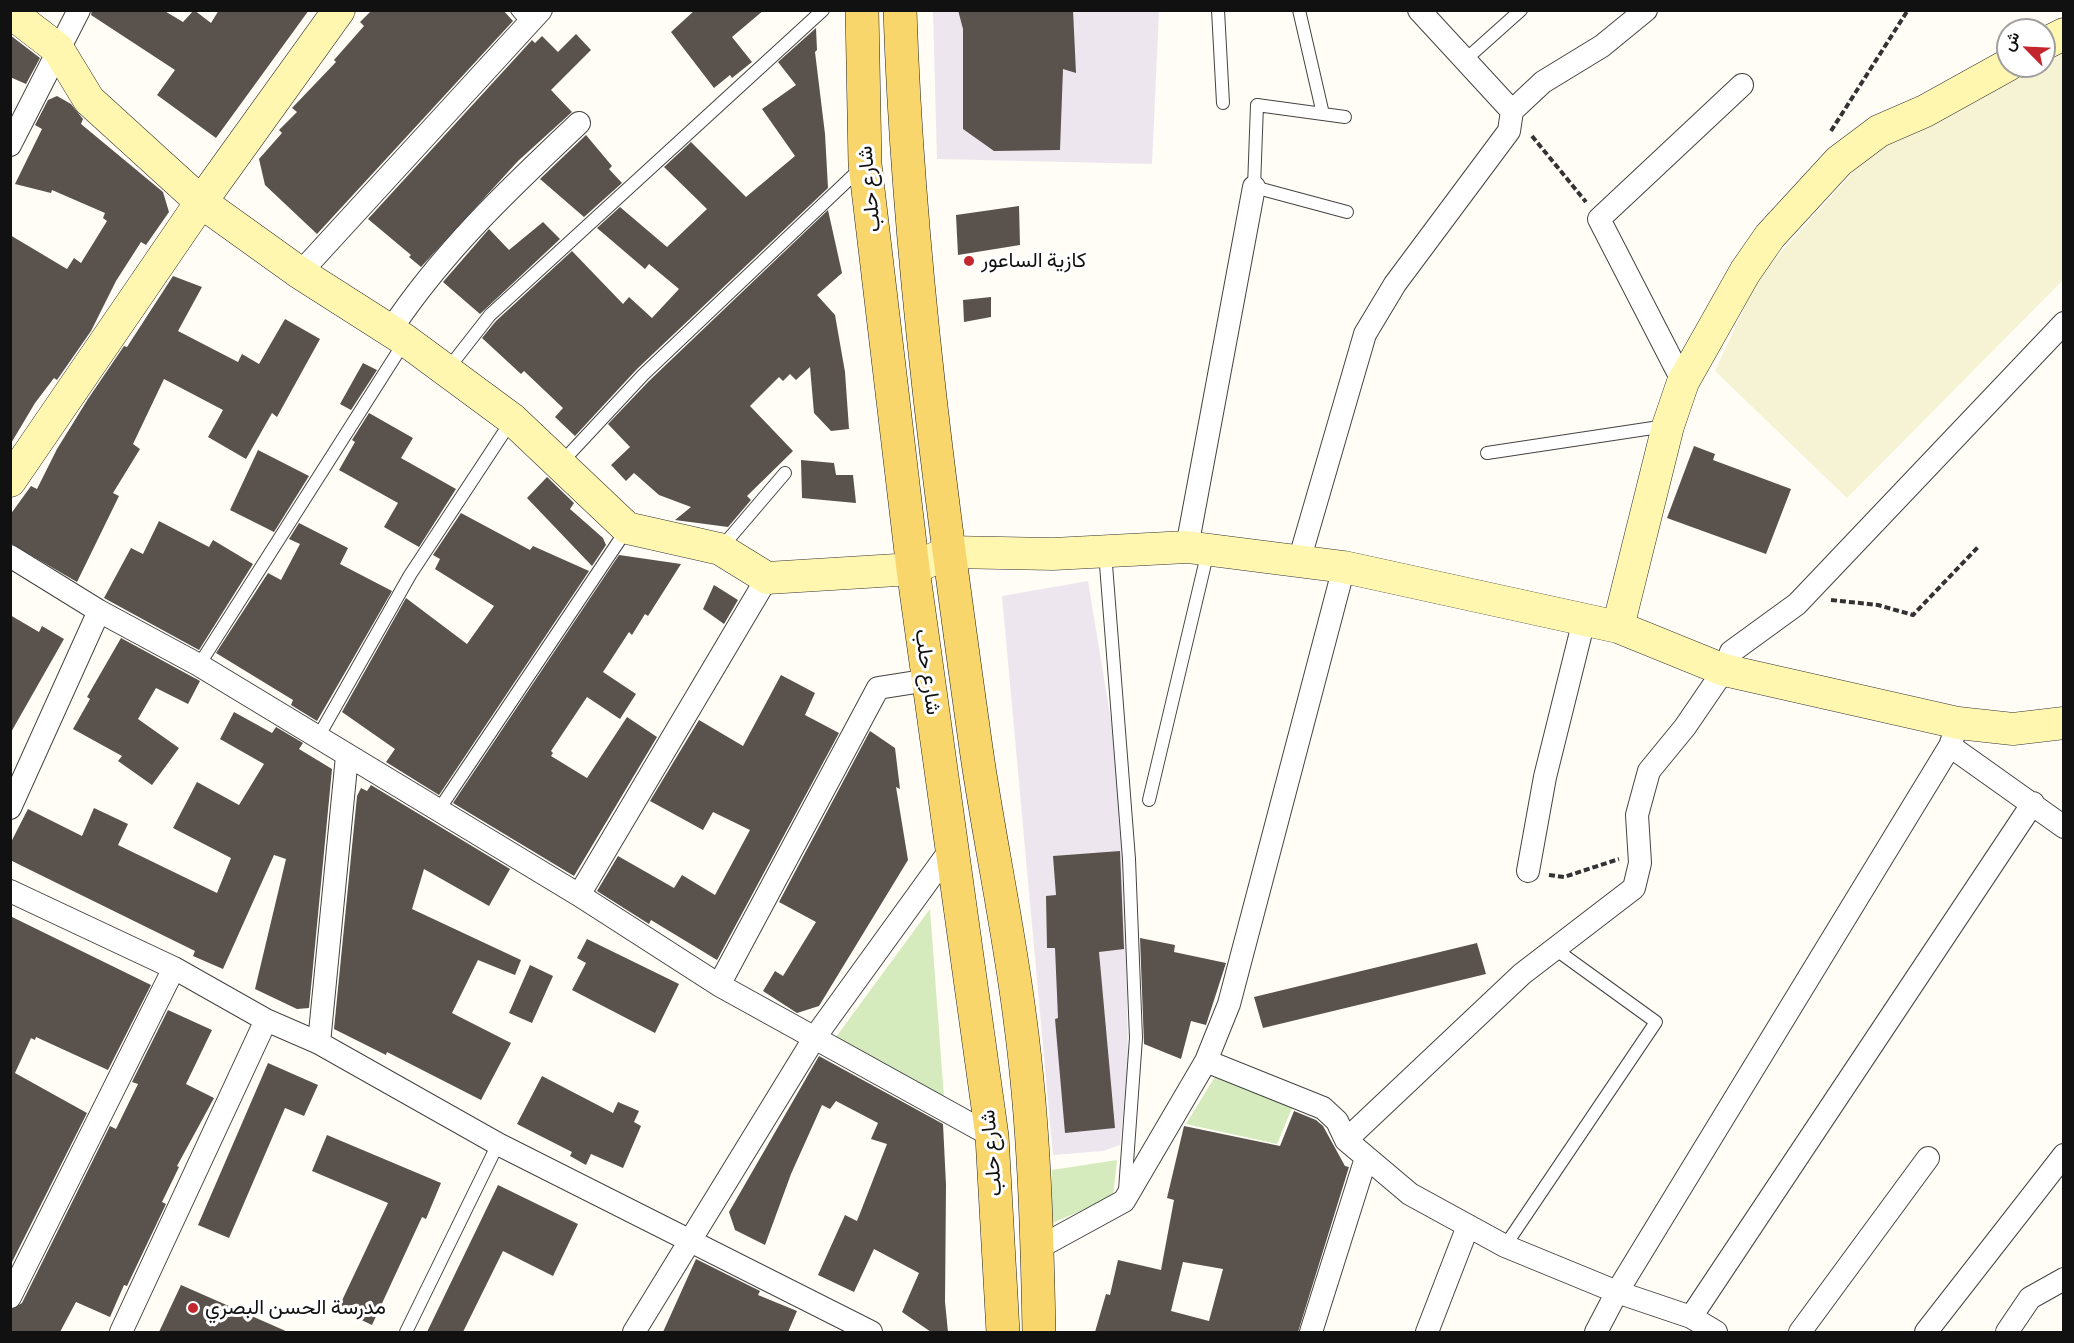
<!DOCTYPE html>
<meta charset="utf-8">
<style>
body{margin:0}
#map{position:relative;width:2074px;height:1343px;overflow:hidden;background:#fffdf5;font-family:Bitter,Vazirmatn,serif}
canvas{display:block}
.frame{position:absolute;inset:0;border:12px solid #111;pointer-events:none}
.north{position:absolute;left:1996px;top:18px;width:60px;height:60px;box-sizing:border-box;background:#fff;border:2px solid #a0a0a0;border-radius:50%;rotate:294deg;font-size:16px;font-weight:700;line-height:24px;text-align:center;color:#111}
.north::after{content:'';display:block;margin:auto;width:21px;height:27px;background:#c4262e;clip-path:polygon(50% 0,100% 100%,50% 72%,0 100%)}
</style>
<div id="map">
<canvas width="2074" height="1343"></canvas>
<div class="frame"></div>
<div class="north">ش</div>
</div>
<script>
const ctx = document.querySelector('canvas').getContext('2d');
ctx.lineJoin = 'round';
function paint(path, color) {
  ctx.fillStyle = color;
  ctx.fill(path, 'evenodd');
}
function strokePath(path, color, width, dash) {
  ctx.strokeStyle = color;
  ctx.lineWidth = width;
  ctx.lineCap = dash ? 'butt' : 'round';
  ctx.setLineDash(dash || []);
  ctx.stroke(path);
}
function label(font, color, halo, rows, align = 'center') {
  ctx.font = font + ' Bitter,Vazirmatn,serif';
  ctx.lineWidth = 6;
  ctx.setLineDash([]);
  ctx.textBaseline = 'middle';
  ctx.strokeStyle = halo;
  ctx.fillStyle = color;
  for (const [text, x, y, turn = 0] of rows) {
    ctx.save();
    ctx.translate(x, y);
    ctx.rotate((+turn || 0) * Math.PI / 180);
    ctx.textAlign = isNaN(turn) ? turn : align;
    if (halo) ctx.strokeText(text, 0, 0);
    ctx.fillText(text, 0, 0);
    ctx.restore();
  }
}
paint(new Path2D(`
 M 933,11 L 1159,11 L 1152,164 L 937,159 Z
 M 1088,581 L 1112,727 L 1125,868 L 1128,1062 L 1120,1145 L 1103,1151 L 1053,1155 L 1002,596 Z`), '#eee6ef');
paint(new Path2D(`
 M 2063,48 L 2063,280 L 1847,498 L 1715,371 L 1758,278 L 1869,154 L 2030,66 L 2044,66 L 2044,58 Z`), '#f6f3d4');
paint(new Path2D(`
 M 930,909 L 944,1098 L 836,1037 Z
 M 1216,1075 L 1292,1108 L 1277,1144 L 1186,1124 Z
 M 1117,1160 L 1113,1197 L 1050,1224 L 1052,1170 Z`), '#d5ebbd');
paint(new Path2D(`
 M 92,10 L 163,10 L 183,22 L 194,10 L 211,23 L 219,10 L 309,10 L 216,138 L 157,95 L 175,70 L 91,15 Z
 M 372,10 L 503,10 L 513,21 L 317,234 L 265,185 L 259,159 L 282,133 L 279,130 L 297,112 L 292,108 L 336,62 L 334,60 L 364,26 L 360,22 Z
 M 695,10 L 764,10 L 732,37 L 752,62 L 732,78 L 730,75 L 714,88 L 671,32 Z
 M 958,10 L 1073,10 L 1076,73 L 1063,69 L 1060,150 L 994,151 L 963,129 L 963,29 Z
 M 816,28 L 817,50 L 815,52 L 825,134 L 828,188 L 637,369 L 575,436 L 555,417 L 563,408 L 524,371 L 521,374 L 482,338 L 496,321 L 572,251 L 623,304 L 629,297 L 652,318 L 679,289 L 649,264 L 645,269 L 597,228 L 620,207 L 667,247 L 707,209 L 664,167 L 691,142 L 746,197 L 795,156 L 762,109 L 796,85 L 778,62 Z
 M 576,34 L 591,50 L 551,90 L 572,112 L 518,161 L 421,267 L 409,257 L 411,255 L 368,219 L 532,40 L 535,43 L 542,36 L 558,52 Z
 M 10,35 L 40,58 L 26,84 L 10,77 Z
 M 57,96 L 71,104 L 83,119 L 81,124 L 163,192 L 169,212 L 146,245 L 141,242 L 116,281 L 91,331 L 57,380 L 54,378 L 35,403 L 10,445 L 10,235 L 67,269 L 74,258 L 81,263 L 107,221 L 103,218 L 105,213 L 52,190 L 51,193 L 15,184 L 42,129 L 35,125 L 48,100 Z
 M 586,135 L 612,166 L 609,169 L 622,183 L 584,217 L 540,179 Z
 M 1019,206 L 1020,245 L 958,255 L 956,215 Z
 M 828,210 L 842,273 L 817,295 L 835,315 L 845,372 L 849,429 L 831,431 L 814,413 L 810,367 L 796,380 L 790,374 L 783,381 L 779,377 L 750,406 L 793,451 L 747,496 L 751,500 L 728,527 L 675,520 L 691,507 L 659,495 L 634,473 L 626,481 L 611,465 L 630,447 L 608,424 L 649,381 Z
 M 543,222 L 560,239 L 480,314 L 443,282 L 489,229 L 509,250 Z
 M 173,276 L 202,287 L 178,331 L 238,362 L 242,354 L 259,364 L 285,319 L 320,339 L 277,417 L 272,413 L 246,459 L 208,437 L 223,410 L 164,379 L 133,444 L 140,449 L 113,493 L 119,496 L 77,582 L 10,543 L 10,515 L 31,486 L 37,489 L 57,449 L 88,399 L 124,346 L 127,347 Z
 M 991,297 L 991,317 L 964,322 L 963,300 Z
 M 363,363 L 377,370 L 351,410 L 340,404 Z
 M 369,413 L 413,438 L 401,458 L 456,489 L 419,547 L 384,527 L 398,503 L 339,470 L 355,442 L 352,440 Z
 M 1694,446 L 1715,454 L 1713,460 L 1791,489 L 1766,554 L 1667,518 Z
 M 258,450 L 309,476 L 274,532 L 230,510 Z
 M 801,460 L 834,463 L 836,475 L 853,475 L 856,503 L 802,498 Z
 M 547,477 L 574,503 L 570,509 L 603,538 L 606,545 L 592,566 L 527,498 Z
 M 461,513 L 530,550 L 533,546 L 589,571 L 439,795 L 386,762 L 395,749 L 342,712 L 406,598 L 467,644 L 494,606 L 435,569 L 440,559 L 433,555 Z
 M 159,521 L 209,547 L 213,540 L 253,564 L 199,650 L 104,598 L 131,548 L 143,554 Z
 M 299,523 L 348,548 L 340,564 L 392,591 L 317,721 L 291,705 L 293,700 L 216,653 L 268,573 L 281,580 L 300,544 L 289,539 Z
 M 619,555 L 681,564 L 648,616 L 645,614 L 632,635 L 629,632 L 603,672 L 636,694 L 620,719 L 587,697 L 551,751 L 553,753 L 551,756 L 587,778 L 627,717 L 657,737 L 574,876 L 453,803 Z
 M 714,585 L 738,600 L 724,624 L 703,609 Z
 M 10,615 L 39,632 L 42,626 L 64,639 L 10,734 Z
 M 121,638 L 200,681 L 188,704 L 156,688 L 138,719 L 179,748 L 152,785 L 118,761 L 122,756 L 73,729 L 90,699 L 87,697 Z
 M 781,675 L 815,693 L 805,715 L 839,733 L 717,960 L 651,920 L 649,924 L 597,891 L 618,856 L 674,888 L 682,875 L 715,895 L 750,830 L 713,812 L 703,830 L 650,801 L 699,720 L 743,746 Z
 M 234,712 L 272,733 L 276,727 L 303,743 L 299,749 L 332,769 L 309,1008 L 297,1009 L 255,989 L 286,859 L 274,855 L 223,969 L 193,956 L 195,951 L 10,860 L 10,844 L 28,809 L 82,836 L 94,808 L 128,824 L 118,845 L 217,893 L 231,858 L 173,828 L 197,782 L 239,805 L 264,764 L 220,739 Z
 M 870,731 L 895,748 L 900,789 L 896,787 L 908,860 L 819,1006 L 797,1013 L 763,991 L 775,971 L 783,976 L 816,922 L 779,902 Z
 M 371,785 L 510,869 L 489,906 L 424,869 L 412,909 L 521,960 L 515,975 L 478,960 L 452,1013 L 511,1043 L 481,1100 L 387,1052 L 386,1055 L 334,1029 L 357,796 L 361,788 L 367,791 Z
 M 1120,851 L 1124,949 L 1099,952 L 1115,1128 L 1065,1133 L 1055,1019 L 1058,1018 L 1055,948 L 1047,948 L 1046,896 L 1056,895 L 1053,856 Z
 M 10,916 L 151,985 L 108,1070 L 36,1037 L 35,1040 L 31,1038 L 15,1073 L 87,1113 L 10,1266 Z
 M 1140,938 L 1175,945 L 1174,952 L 1226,963 L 1206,1025 L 1191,1021 L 1181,1059 L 1144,1044 Z
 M 587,939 L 679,984 L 655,1033 L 572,990 L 586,963 L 577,958 Z
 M 1477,943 L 1486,974 L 1263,1028 L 1254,997 Z
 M 530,965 L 553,976 L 532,1023 L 509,1013 Z
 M 168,1010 L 212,1030 L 186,1084 L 214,1098 L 177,1166 L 179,1167 L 162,1202 L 166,1204 L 127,1286 L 124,1285 L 110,1317 L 76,1302 L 60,1332 L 10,1332 L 10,1310 L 22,1303 L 110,1126 L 116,1129 L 138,1084 L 132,1082 Z
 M 819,1056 L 943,1124 L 946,1185 L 945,1302 L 948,1332 L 931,1332 L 902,1312 L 919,1273 L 874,1249 L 854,1292 L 818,1275 L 845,1215 L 857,1221 L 887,1144 L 871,1139 L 878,1123 L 836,1101 L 830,1109 L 822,1105 L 791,1174 L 765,1245 L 735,1230 L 729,1212 Z
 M 268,1063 L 318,1085 L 304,1116 L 285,1108 L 229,1238 L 198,1225 Z
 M 542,1076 L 613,1113 L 618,1102 L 639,1111 L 634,1122 L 641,1126 L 623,1168 L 591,1154 L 586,1165 L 570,1156 L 572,1152 L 517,1124 Z
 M 1294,1111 L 1316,1120 L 1323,1126 L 1345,1166 L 1349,1167 L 1298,1332 L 1095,1332 L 1106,1294 L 1110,1295 L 1118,1260 L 1161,1270 L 1174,1200 L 1167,1198 L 1184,1126 L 1280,1146 ZM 1183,1262 L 1223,1269 L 1209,1321 L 1171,1311 Z
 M 327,1135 L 441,1183 L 426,1219 L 422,1217 L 372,1325 L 338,1309 L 388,1203 L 312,1171 Z
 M 498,1185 L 578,1224 L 553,1276 L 503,1251 L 463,1332 L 427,1332 Z
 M 696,1259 L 760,1291 L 758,1295 L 797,1311 L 788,1332 L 663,1332 Z
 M 181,1285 L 288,1332 L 159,1332 Z`), '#5a524d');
const lane = new Path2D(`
 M 517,10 L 528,23
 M 1218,10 L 1223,103
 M 1299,10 L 1323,114
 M 1465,60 L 1521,10
 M 1345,117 L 1257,105 L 1254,187 L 1347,212
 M 447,370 L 490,315 L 823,10
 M 1487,453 L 1666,426
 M 560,464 L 643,375 L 862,167
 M 721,548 L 785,473
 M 1105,552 L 1129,859 L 1136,1038 L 1125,1190
 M 199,665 L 405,341
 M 317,739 L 410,575 L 512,420
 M 1149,800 L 1208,551
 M 438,811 L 627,529
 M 1505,1246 L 1656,1022 L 1555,949
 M 406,1332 L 498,1144`);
const street = new Path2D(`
 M 1419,10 L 1512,111
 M 10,145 L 79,10
 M 300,273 L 541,10
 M 390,331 C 443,251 509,189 579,123
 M 1683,382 L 1599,219 L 1742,85
 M 1187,547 L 1254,187
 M 10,556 L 99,611 L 199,665 L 579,895 L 719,985 L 992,1136
 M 1299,561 L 1365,334 L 1395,284 L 1509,131 L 1512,111 L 1543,82 L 1602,46 L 1646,10
 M 1950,746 L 2064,827
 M 10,808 L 99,611
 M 1528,871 L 1545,777 L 1584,620
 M 10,891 L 174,968 L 266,1020 L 319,1043 L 498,1144 L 871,1332
 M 579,895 L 767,578
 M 719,985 L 878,688 L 929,680
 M 319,1043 L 347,756
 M 1206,1061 L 1323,1108 L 1337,1121 L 1346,1140 L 1522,974 L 1634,888 L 1640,863 L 1637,815 L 1649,771 L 1685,727 L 1724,670 L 1731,652 L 1797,604 L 2064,323
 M 1346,1140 L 1410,1194 L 1505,1246 L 1617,1292 L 1691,1317 L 1716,1332
 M 1038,1248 L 1124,1201 L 1206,1061 L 1229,1004 L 1344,567
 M 10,1297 L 174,968
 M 1691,1317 L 2033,803
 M 121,1332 L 266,1020
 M 634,1332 L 815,1037 L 951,849
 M 1311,1332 L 1366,1158
 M 1427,1332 L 1468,1226
 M 1596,1332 L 1617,1292 L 1950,746 L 1958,723
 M 1800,1332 L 1928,1158
 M 1926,1332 L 2064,1155
 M 2007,1332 L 2030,1298 L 2064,1279`);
const secondary = new Path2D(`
 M 10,12 L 58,49 L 89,100 L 201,202 L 300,273 L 405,340 L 512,419 L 627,528 L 720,549 L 767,578 L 913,569 L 948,552 L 1053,554 L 1187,547 L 1344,567 L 1618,627 L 1724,670 L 1958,723 L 2013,729 L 2064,723
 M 2044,44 L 2064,34
 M 10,481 L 201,202 L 339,10
 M 1618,627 L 1668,426 L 1683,382 L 1745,272 L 1770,236 L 1839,161 L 1879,131 L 1925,111 L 2008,65`);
const primary = new Path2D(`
 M 862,10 L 865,164 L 913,569 L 992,1136 L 1003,1332
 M 900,10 C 908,259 942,508 977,755 C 990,843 1009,931 1020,1019 C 1034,1123 1037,1228 1039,1332`);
strokePath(lane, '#444', 14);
strokePath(street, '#444', 24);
strokePath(secondary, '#333', 33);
strokePath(primary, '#222', 34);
strokePath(new Path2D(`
 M 1831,131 L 1908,10
 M 1532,136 L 1586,202
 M 1831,600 L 1878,605 L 1913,615 L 1978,547
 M 1549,875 L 1564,877 L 1619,859`), '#333', 4, [6, 3]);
strokePath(lane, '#fff', 12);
strokePath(street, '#fff', 22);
strokePath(secondary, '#fff6b0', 32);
strokePath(primary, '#f9d66b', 33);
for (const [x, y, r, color] of [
 [969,261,6,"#c4262e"],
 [193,1308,6,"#c4262e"]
]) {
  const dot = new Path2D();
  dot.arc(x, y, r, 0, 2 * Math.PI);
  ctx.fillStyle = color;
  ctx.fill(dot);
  strokePath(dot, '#fff', 2);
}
label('21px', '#111', '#fff', [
 ["شارع حلب",870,189,-96],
 ["شارع حلب",927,672,82],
 ["شارع حلب",992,1153,-95]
]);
label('21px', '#111', '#fff', [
 ["كازية الساعور",981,261],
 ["مدرسة الحسن البصري",205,1308]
], 'left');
</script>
